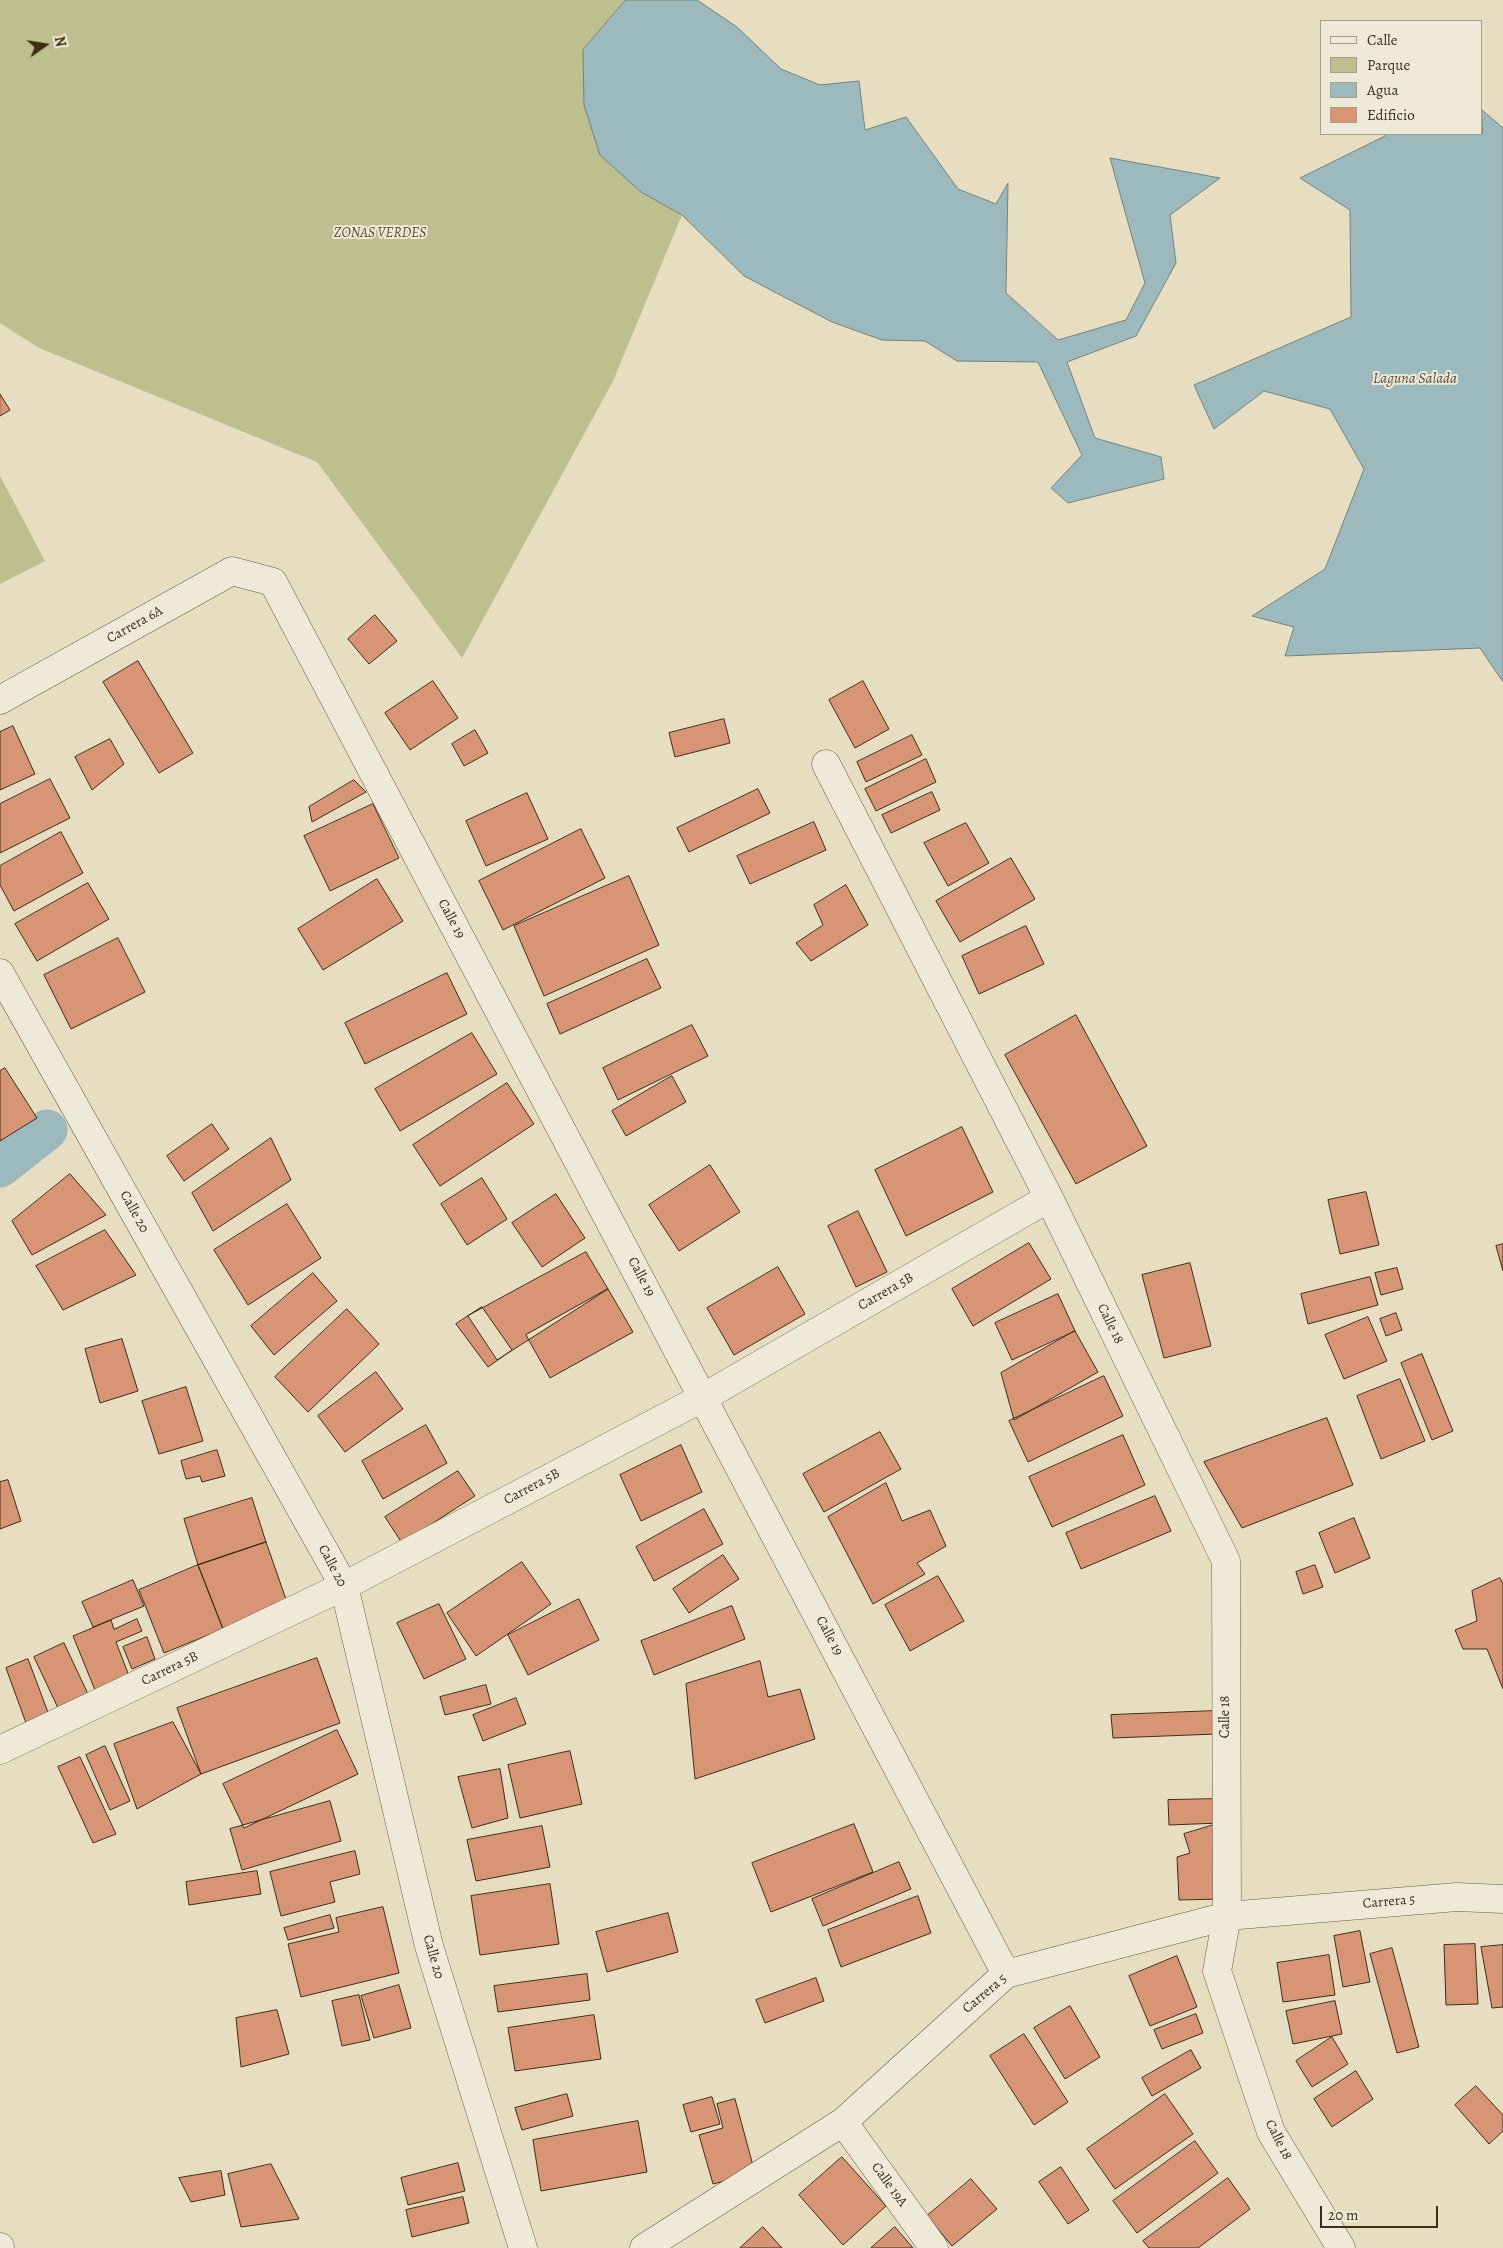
<!DOCTYPE html>
<style>
body{margin:0}
#map{position:relative;width:1503px;height:2248px;overflow:hidden;background:#e7dec1;font-family:Alegreya,serif}
canvas{display:block}
.legend{position:absolute;left:1320px;top:20px;width:162px;height:115px;box-sizing:border-box;background:#efead7;border:1px solid #a89e89;margin:0;padding:6px 9px;list-style:none;font-size:15px;color:#3e2c15}
.legend li{display:flex;align-items:center;gap:10px;height:25px}
.legend b{width:25px;border:1px solid #a89e89}
.north{position:absolute;left:20px;top:20px;width:50px;height:50px;-webkit-text-stroke:4px #efead7;paint-order:stroke;rotate:77deg;font-size:14px;font-weight:700;line-height:20px;text-align:center;color:#3e2c15}
.north::after{content:'';display:block;margin:auto;width:18px;height:22px;background:#3e2c15;clip-path:polygon(50% 0,100% 100%,50% 72%,0 100%)}
.scale{position:absolute;left:1320px;top:2206px;width:118px;height:22px;box-sizing:border-box;border:2px solid #3e2c15;border-top:0;padding-left:6px;font-size:15px;line-height:18px;white-space:nowrap;color:#3e2c15;-webkit-text-stroke:4px #efead7;paint-order:stroke}
</style>
<div id="map">
<canvas width="1503" height="2248"></canvas>
<ul class="legend">
<li><b style="height:6px;background:#efead7"></b>Calle</li>
<li><b style="height:14px;background:#bdbf8e"></b>Parque</li>
<li><b style="height:14px;background:#9cb9be"></b>Agua</li>
<li><b style="height:14px;background:#d89576"></b>Edificio</li>
</ul>
<div class="north">N</div>
<div class="scale">20 m</div>
</div>
<script>
const ctx = document.querySelector('canvas').getContext('2d');
ctx.lineJoin = 'round';
function paint(path, color) {
  ctx.fillStyle = color;
  ctx.fill(path, 'evenodd');
}
function strokePath(path, color, width, dash) {
  ctx.strokeStyle = color;
  ctx.lineWidth = width;
  ctx.lineCap = dash ? 'butt' : 'round';
  ctx.setLineDash(dash || []);
  ctx.stroke(path);
}
function label(font, color, halo, rows, align = 'center') {
  ctx.font = font + ' Alegreya,serif';
  ctx.lineWidth = 4;
  ctx.setLineDash([]);
  ctx.textBaseline = 'middle';
  ctx.strokeStyle = halo;
  ctx.fillStyle = color;
  for (const [text, x, y, turn = 0] of rows) {
    ctx.save();
    ctx.translate(x, y);
    ctx.rotate((+turn || 0) * Math.PI / 180);
    ctx.textAlign = isNaN(turn) ? turn : align;
    if (halo) ctx.strokeText(text, 0, 0);
    ctx.fillText(text, 0, 0);
    ctx.restore();
  }
}
paint(new Path2D(`
 M 0,0 L 626,0 L 583,50 L 641,192 L 682,215 L 613,381 L 462,658 L 317,462 L 39,348 L 0,323 Z
 M 0,476 L 45,561 L 0,584 Z`), '#bdbf8e');
const water = new Path2D(`
 M 626,0 L 697,0 L 737,27 L 781,69 L 820,85 L 859,81 L 865,130 L 906,117 L 958,189 L 996,204 L 1008,183 L 1006,293 L 1058,340 L 1126,320 L 1145,283 L 1110,158 L 1220,178 L 1170,215 L 1176,263 L 1136,336 L 1067,362 L 1095,438 L 1161,457 L 1164,479 L 1068,503 L 1051,488 L 1082,455 L 1038,362 L 957,361 L 925,341 L 882,340 L 832,322 L 744,276 L 682,215 L 641,192 L 600,155 L 584,105 L 583,50 Z
 M 1482,110 L 1503,128 L 1503,682 L 1480,648 L 1285,656 L 1294,627 L 1252,616 L 1325,569 L 1364,469 L 1330,409 L 1264,391 L 1214,429 L 1194,385 L 1351,317 L 1350,210 L 1300,178 L 1385,136 L 1385,134 L 1482,134 Z`);
paint(water, '#9cb9be');
strokePath(water, '#76817a', 1);
strokePath(new Path2D(`
 M 0,1167 L 47,1130`), '#9cb9be', 41);
const building = new Path2D(`
 M 0,394 L 10,410 L 0,416 Z
 M 375,615 L 397,641 L 369,664 L 348,639 Z
 M 138,661 L 193,753 L 159,773 L 103,682 Z
 M 433,681 L 458,718 L 410,750 L 385,713 Z
 M 863,681 L 889,729 L 855,748 L 829,700 Z
 M 724,719 L 730,743 L 675,757 L 669,733 Z
 M 13,726 L 35,774 L 0,790 L 0,732 Z
 M 475,730 L 488,753 L 464,766 L 452,744 Z
 M 912,735 L 922,755 L 866,782 L 857,762 Z
 M 110,739 L 124,764 L 92,790 L 75,757 Z
 M 926,759 L 936,782 L 876,811 L 865,789 Z
 M 50,779 L 70,818 L 0,853 L 0,804 Z
 M 354,780 L 366,792 L 312,822 L 309,807 Z
 M 758,789 L 770,813 L 689,852 L 677,828 Z
 M 932,792 L 940,810 L 891,833 L 882,815 Z
 M 527,793 L 548,839 L 486,866 L 466,821 Z
 M 373,804 L 399,858 L 330,891 L 304,836 Z
 M 814,822 L 826,850 L 750,884 L 737,856 Z
 M 966,823 L 989,863 L 948,886 L 924,843 Z
 M 581,829 L 605,878 L 503,930 L 479,881 Z
 M 61,832 L 83,873 L 14,911 L 0,885 L 0,866 Z
 M 1011,858 L 1035,899 L 960,942 L 936,901 Z
 M 629,876 L 659,945 L 544,996 L 514,926 Z
 M 377,879 L 403,921 L 323,970 L 298,929 Z
 M 88,883 L 109,919 L 37,961 L 15,924 Z
 M 846,885 L 868,925 L 811,961 L 796,943 L 823,925 L 814,905 Z
 M 1026,926 L 1044,964 L 979,994 L 962,956 Z
 M 118,938 L 145,992 L 71,1029 L 44,975 Z
 M 647,959 L 661,988 L 560,1034 L 547,1004 Z
 M 447,973 L 467,1014 L 365,1064 L 345,1023 Z
 M 1076,1015 L 1147,1146 L 1076,1184 L 1005,1055 Z
 M 692,1025 L 708,1056 L 618,1100 L 603,1068 Z
 M 472,1033 L 497,1074 L 400,1131 L 375,1089 Z
 M 5,1068 L 37,1118 L 0,1141 L 0,1071 Z
 M 672,1076 L 686,1102 L 626,1136 L 612,1111 Z
 M 507,1083 L 534,1124 L 440,1186 L 413,1145 Z
 M 212,1124 L 229,1149 L 184,1181 L 167,1156 Z
 M 962,1127 L 993,1192 L 906,1236 L 875,1170 Z
 M 271,1138 L 291,1180 L 213,1231 L 192,1193 Z
 M 710,1165 L 740,1212 L 679,1251 L 649,1205 Z
 M 70,1174 L 106,1215 L 32,1255 L 12,1221 Z
 M 482,1178 L 507,1219 L 467,1245 L 441,1204 Z
 M 1366,1192 L 1379,1245 L 1340,1254 L 1328,1200 Z
 M 556,1194 L 585,1238 L 542,1267 L 512,1223 Z
 M 287,1204 L 321,1258 L 248,1305 L 214,1250 Z
 M 858,1211 L 887,1272 L 856,1287 L 828,1226 Z
 M 105,1230 L 136,1275 L 63,1310 L 36,1266 Z
 M 1029,1243 L 1051,1279 L 973,1326 L 952,1289 Z
 M 1503,1244 L 1503,1271 L 1496,1246 Z
 M 586,1252 L 608,1289 L 497,1360 L 468,1316 Z
 M 1190,1263 L 1211,1346 L 1164,1358 L 1142,1275 Z
 M 778,1267 L 805,1314 L 734,1355 L 707,1308 Z
 M 1397,1268 L 1403,1289 L 1381,1295 L 1375,1273 Z
 M 313,1273 L 337,1301 L 274,1355 L 251,1326 Z
 M 1370,1277 L 1378,1305 L 1308,1324 L 1301,1294 Z
 M 608,1289 L 633,1332 L 550,1378 L 526,1335 Z
 M 1058,1294 L 1075,1331 L 1012,1360 L 995,1323 Z
 M 482,1307 L 512,1350 L 488,1367 L 456,1324 Z
 M 347,1309 L 379,1344 L 308,1412 L 275,1377 Z
 M 1396,1313 L 1402,1330 L 1386,1336 L 1380,1319 Z
 M 1368,1317 L 1387,1361 L 1344,1379 L 1325,1335 Z
 M 1075,1331 L 1098,1372 L 1014,1420 L 1001,1373 Z
 M 122,1339 L 138,1391 L 100,1403 L 85,1349 Z
 M 1422,1354 L 1453,1431 L 1432,1440 L 1401,1363 Z
 M 376,1372 L 403,1409 L 345,1452 L 318,1416 Z
 M 1104,1376 L 1123,1416 L 1028,1462 L 1009,1421 Z
 M 1400,1379 L 1425,1441 L 1381,1459 L 1357,1396 Z
 M 186,1387 L 203,1441 L 159,1454 L 142,1401 Z
 M 1327,1418 L 1353,1485 L 1242,1528 L 1204,1462 Z
 M 426,1425 L 447,1463 L 383,1499 L 362,1461 Z
 M 880,1432 L 901,1469 L 824,1512 L 803,1474 Z
 M 1123,1435 L 1145,1485 L 1052,1527 L 1029,1477 Z
 M 681,1445 L 702,1492 L 641,1521 L 620,1475 Z
 M 217,1450 L 225,1476 L 202,1482 L 200,1476 L 186,1479 L 181,1461 Z
 M 458,1471 L 475,1496 L 402,1543 L 385,1517 Z
 M 8,1480 L 21,1521 L 0,1529 L 0,1482 Z
 M 886,1483 L 902,1521 L 930,1510 L 946,1546 L 917,1563 L 925,1574 L 873,1604 L 828,1517 Z
 M 1155,1496 L 1171,1531 L 1081,1569 L 1066,1533 Z
 M 252,1498 L 266,1542 L 198,1565 L 184,1519 Z
 M 704,1509 L 723,1544 L 654,1581 L 636,1547 Z
 M 1354,1518 L 1370,1558 L 1335,1573 L 1319,1533 Z
 M 266,1542 L 288,1605 L 223,1629 L 198,1565 Z
 M 723,1555 L 739,1579 L 689,1613 L 673,1589 Z
 M 522,1562 L 551,1604 L 476,1656 L 447,1613 Z
 M 198,1565 L 223,1629 L 164,1653 L 139,1590 Z
 M 1315,1565 L 1323,1587 L 1303,1594 L 1296,1572 Z
 M 938,1576 L 964,1621 L 910,1651 L 885,1605 Z
 M 1500,1578 L 1503,1584 L 1503,1689 L 1487,1649 L 1463,1649 L 1455,1630 L 1477,1621 L 1472,1591 Z
 M 133,1580 L 144,1606 L 93,1627 L 82,1602 Z
 M 579,1599 L 599,1640 L 528,1675 L 508,1635 Z
 M 439,1604 L 466,1659 L 424,1679 L 397,1623 Z
 M 732,1606 L 745,1639 L 654,1675 L 641,1641 Z
 M 137,1619 L 142,1631 L 116,1642 L 129,1676 L 95,1690 L 73,1636 L 111,1620 L 114,1629 Z
 M 147,1637 L 155,1659 L 132,1669 L 123,1647 Z
 M 64,1643 L 88,1694 L 58,1708 L 34,1657 Z
 M 317,1658 L 340,1723 L 201,1774 L 177,1708 Z
 M 28,1659 L 49,1715 L 26,1723 L 6,1668 Z
 M 760,1661 L 768,1697 L 800,1689 L 815,1739 L 695,1779 L 686,1684 Z
 M 486,1685 L 491,1704 L 445,1715 L 440,1697 Z
 M 516,1698 L 526,1724 L 483,1741 L 473,1715 Z
 M 1215,1711 L 1216,1734 L 1113,1738 L 1111,1715 Z
 M 173,1722 L 201,1774 L 137,1809 L 114,1744 Z
 M 337,1730 L 358,1774 L 244,1828 L 223,1784 Z
 M 105,1746 L 130,1801 L 110,1810 L 86,1755 Z
 M 570,1751 L 582,1804 L 520,1818 L 508,1765 Z
 M 80,1757 L 116,1834 L 93,1843 L 58,1767 Z
 M 500,1769 L 508,1818 L 472,1828 L 458,1777 Z
 M 1219,1799 L 1220,1823 L 1169,1825 L 1168,1800 Z
 M 330,1801 L 341,1841 L 242,1870 L 230,1829 Z
 M 1220,1823 L 1222,1899 L 1179,1900 L 1177,1857 L 1190,1853 L 1184,1834 Z
 M 854,1824 L 873,1872 L 771,1912 L 752,1863 Z
 M 542,1826 L 550,1867 L 476,1881 L 467,1840 Z
 M 355,1851 L 360,1874 L 330,1882 L 335,1902 L 281,1916 L 270,1872 Z
 M 899,1862 L 911,1889 L 823,1926 L 812,1899 Z
 M 257,1871 L 261,1894 L 189,1905 L 186,1882 Z
 M 550,1884 L 559,1944 L 480,1955 L 471,1896 Z
 M 918,1896 L 931,1933 L 841,1967 L 828,1930 Z
 M 383,1907 L 399,1973 L 301,1997 L 288,1944 L 339,1932 L 336,1918 Z
 M 668,1913 L 678,1952 L 607,1972 L 596,1932 Z
 M 330,1915 L 334,1928 L 288,1940 L 284,1928 Z
 M 1360,1931 L 1370,1982 L 1343,1987 L 1334,1936 Z
 M 1475,1944 L 1478,2004 L 1446,2005 L 1444,1945 Z
 M 1503,1945 L 1503,2007 L 1492,2008 L 1481,1947 Z
 M 1392,1948 L 1419,2047 L 1397,2053 L 1370,1954 Z
 M 1329,1955 L 1335,1995 L 1283,2002 L 1277,1963 Z
 M 1177,1956 L 1197,2007 L 1150,2026 L 1129,1976 Z
 M 587,1974 L 590,2000 L 498,2012 L 494,1986 Z
 M 816,1978 L 824,2001 L 765,2023 L 756,2000 Z
 M 399,1985 L 411,2028 L 374,2038 L 361,1996 Z
 M 359,1995 L 370,2040 L 342,2046 L 332,2001 Z
 M 1335,2001 L 1342,2034 L 1293,2044 L 1286,2011 Z
 M 1070,2006 L 1100,2057 L 1065,2079 L 1034,2028 Z
 M 277,2010 L 289,2054 L 241,2067 L 236,2018 Z
 M 1196,2014 L 1203,2033 L 1162,2049 L 1154,2030 Z
 M 594,2015 L 601,2059 L 515,2071 L 508,2028 Z
 M 1024,2034 L 1068,2102 L 1034,2125 L 990,2056 Z
 M 1332,2037 L 1348,2064 L 1312,2087 L 1296,2061 Z
 M 1191,2050 L 1201,2068 L 1152,2096 L 1142,2078 Z
 M 1356,2071 L 1373,2099 L 1332,2127 L 1314,2099 Z
 M 1476,2086 L 1503,2115 L 1503,2131 L 1489,2144 L 1455,2105 Z
 M 567,2094 L 573,2116 L 522,2130 L 515,2108 Z
 M 1165,2094 L 1193,2134 L 1115,2189 L 1087,2149 Z
 M 712,2097 L 720,2124 L 691,2132 L 683,2105 Z
 M 735,2099 L 755,2173 L 713,2184 L 699,2135 L 723,2128 L 717,2104 Z
 M 638,2121 L 647,2172 L 541,2191 L 533,2140 Z
 M 1195,2141 L 1218,2173 L 1137,2233 L 1113,2201 Z
 M 842,2157 L 886,2206 L 843,2245 L 799,2195 Z
 M 458,2163 L 465,2191 L 408,2205 L 401,2178 Z
 M 271,2164 L 299,2219 L 241,2227 L 228,2174 Z
 M 1061,2167 L 1089,2210 L 1068,2224 L 1039,2182 Z
 M 221,2171 L 225,2195 L 191,2202 L 179,2178 Z
 M 1228,2178 L 1250,2209 L 1198,2248 L 1149,2248 L 1143,2241 Z
 M 971,2179 L 997,2209 L 952,2246 L 927,2216 Z
 M 463,2197 L 469,2223 L 412,2237 L 406,2210 Z
 M 763,2227 L 782,2248 L 740,2248 Z
 M 895,2227 L 913,2248 L 871,2248 Z`);
paint(building, '#d89576');
strokePath(building, '#3e2c15', 1);
const minor = new Path2D(`
 M 0,700 L 232,571 L 273,582 L 1006,1974
 M 826,764 L 1049,1198 L 1226,1561 L 1227,1916 L 1217,1971 L 1271,2132 L 1341,2248
 M 0,973 L 344,1586 L 429,1946 L 523,2248
 M 0,1750 L 344,1586 L 704,1397 L 1049,1198
 M 843,2122 L 934,2248
 M 0,2247 L 0,2248
 M 644,2248 L 843,2122 L 1006,1974 L 1227,1916 L 1457,1897 L 1503,1899`);
strokePath(minor, '#685840', 29);
strokePath(minor, '#efead7', 28);
label('italic 14px', '#57492d', '#efead7', [
 ["ZONAS VERDES",380,234]
]);
label('14px', '#3e2c15', '#efead7', [
 ["Carrera 6A",135,625,-29],
 ["Calle 19",451,919,62],
 ["Calle 20",134,1212,61],
 ["Calle 19",641,1277,62],
 ["Carrera 5B",886,1292,-30],
 ["Calle 18",1110,1324,64],
 ["Carrera 5B",532,1487,-28],
 ["Calle 20",332,1566,62],
 ["Calle 19",829,1636,62],
 ["Carrera 5B",170,1669,-26],
 ["Calle 18",1226,1717,-90],
 ["Carrera 5",1389,1902,-5],
 ["Calle 20",433,1957,74],
 ["Carrera 5",985,1994,-40],
 ["Calle 18",1278,2140,63],
 ["Calle 19A",889,2185,54]
]);
label('italic 15px', '#564f3f', '#efead7', [
 ["Laguna Salada",1415,379]
]);
</script>
